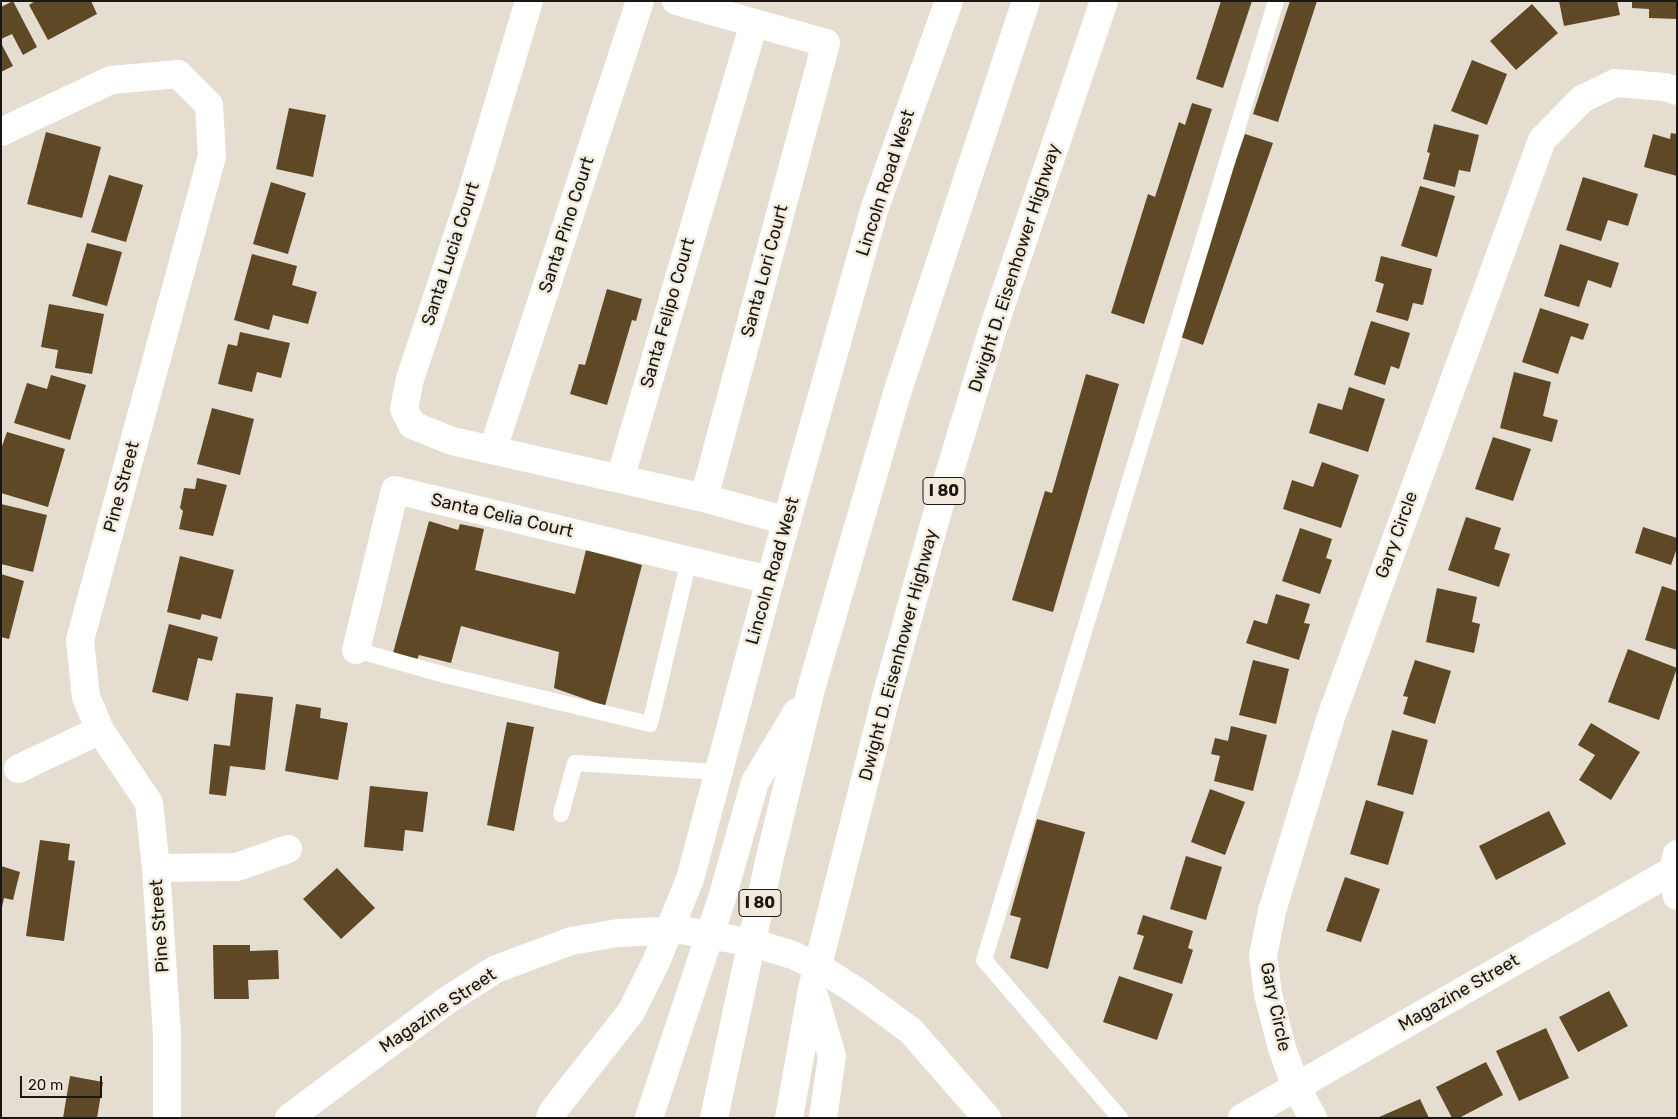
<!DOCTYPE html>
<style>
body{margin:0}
#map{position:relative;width:1678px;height:1119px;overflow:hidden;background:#e6ddd1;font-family:Rubik,sans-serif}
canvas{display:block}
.frame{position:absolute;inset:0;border:2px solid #1a1713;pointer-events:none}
.scale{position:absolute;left:20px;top:1076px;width:82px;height:22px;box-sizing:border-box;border:2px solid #1a1713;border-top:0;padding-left:6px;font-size:15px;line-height:18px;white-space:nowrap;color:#1a1713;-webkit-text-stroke:4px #f3eade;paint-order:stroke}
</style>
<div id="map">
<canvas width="1678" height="1119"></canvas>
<div class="frame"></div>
<div class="scale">20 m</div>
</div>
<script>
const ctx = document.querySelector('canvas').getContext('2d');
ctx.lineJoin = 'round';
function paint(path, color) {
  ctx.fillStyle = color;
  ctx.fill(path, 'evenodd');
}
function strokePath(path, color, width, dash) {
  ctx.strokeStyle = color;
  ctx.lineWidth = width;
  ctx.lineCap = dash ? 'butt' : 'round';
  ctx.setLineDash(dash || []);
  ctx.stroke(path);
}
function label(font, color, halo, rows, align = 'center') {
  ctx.font = font + ' Rubik,sans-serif';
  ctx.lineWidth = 5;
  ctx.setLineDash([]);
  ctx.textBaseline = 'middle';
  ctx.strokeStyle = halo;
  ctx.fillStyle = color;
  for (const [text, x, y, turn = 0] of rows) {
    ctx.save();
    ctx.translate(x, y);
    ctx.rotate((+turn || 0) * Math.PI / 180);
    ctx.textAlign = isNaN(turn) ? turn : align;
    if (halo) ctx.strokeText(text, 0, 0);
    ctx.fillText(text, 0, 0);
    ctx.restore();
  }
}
paint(new Path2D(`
 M 13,1 L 37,47 L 23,55 L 12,34 L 1,39 L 1,7 Z
 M 35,1 L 91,1 L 97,14 L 48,40 L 29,5 Z
 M 1221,1 L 1252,1 L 1223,88 L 1196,79 Z
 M 1290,1 L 1317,1 L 1278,122 L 1253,114 Z
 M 1559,1 L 1617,1 L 1620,15 L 1564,26 Z
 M 1632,1 L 1677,1 L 1677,19 L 1649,18 L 1649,9 L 1632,8 Z
 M 1532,4 L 1558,33 L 1516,70 L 1490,41 Z
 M 1,43 L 13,66 L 1,72 Z
 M 1472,60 L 1507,74 L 1487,125 L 1451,111 Z
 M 1192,103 L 1212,109 L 1144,324 L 1111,313 L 1148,194 L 1155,197 L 1179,122 L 1185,125 Z
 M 289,108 L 326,115 L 313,177 L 276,169 Z
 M 1434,124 L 1479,135 L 1470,172 L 1459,170 L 1455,187 L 1423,179 L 1430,153 L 1427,152 Z
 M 46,132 L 101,147 L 82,218 L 27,204 Z
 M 1671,133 L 1677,134 L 1677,176 L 1644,167 L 1653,134 L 1670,139 Z
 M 1245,134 L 1273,143 L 1203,345 L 1175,335 Z
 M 109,175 L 143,185 L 126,242 L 91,232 Z
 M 1583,177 L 1638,194 L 1628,226 L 1608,220 L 1601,241 L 1566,230 Z
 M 271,182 L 306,193 L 288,254 L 253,244 Z
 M 1420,186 L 1455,196 L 1437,257 L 1401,246 Z
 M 87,243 L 122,252 L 107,306 L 72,296 Z
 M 1560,244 L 1619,263 L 1611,288 L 1588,280 L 1579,307 L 1544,296 Z
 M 252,254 L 297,266 L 292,285 L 317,292 L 308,324 L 273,315 L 269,330 L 234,320 Z
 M 1381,256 L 1432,269 L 1423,305 L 1413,303 L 1408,321 L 1376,312 L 1384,284 L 1375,281 Z
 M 607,289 L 642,299 L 636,321 L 632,320 L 607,405 L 570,394 L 579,364 L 585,365 Z
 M 49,304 L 104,314 L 92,374 L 55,368 L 58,350 L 41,347 Z
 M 1540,308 L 1589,324 L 1583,340 L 1571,336 L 1558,374 L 1522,362 Z
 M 1371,321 L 1410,333 L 1399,369 L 1391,366 L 1385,385 L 1354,375 Z
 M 240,332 L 290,343 L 281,378 L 257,372 L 252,392 L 218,384 L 228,344 L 237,346 Z
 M 1514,372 L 1551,382 L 1543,416 L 1558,420 L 1552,442 L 1500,428 Z
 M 1086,374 L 1119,384 L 1053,612 L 1012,600 L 1045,491 L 1052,493 Z
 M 51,375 L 86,385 L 70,440 L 14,423 L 27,383 L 47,389 Z
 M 1349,387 L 1385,399 L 1368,452 L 1309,433 L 1318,403 L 1342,410 Z
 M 212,408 L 254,419 L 240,475 L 197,464 Z
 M 7,432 L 65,449 L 48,507 L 1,493 L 1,449 Z
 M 1493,437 L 1531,449 L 1513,501 L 1475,489 Z
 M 1322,462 L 1359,475 L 1341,528 L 1283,509 L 1292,480 L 1313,487 Z
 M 197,478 L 227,485 L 213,536 L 179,529 L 183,511 L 180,508 L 184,488 L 195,489 Z
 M 1,504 L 47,515 L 33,572 L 1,564 Z
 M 1466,517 L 1501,528 L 1494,549 L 1510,554 L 1499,587 L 1448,570 Z
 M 429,521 L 458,530 L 460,524 L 484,529 L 475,570 L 575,594 L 586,550 L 642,565 L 605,706 L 554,688 L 559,652 L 461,626 L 451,663 L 419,655 L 417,660 L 393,653 Z
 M 1643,527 L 1677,538 L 1677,548 L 1671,565 L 1635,553 Z
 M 1300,528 L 1332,539 L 1326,558 L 1332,560 L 1320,594 L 1282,581 Z
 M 180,556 L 234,570 L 221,619 L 202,614 L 200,620 L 167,612 Z
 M 1,574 L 24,581 L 9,639 L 1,637 Z
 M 1662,586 L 1677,591 L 1677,650 L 1645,640 Z
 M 1437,588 L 1477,597 L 1472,622 L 1480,624 L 1474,653 L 1426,642 Z
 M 1276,594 L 1310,604 L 1304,623 L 1310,624 L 1299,660 L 1246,643 L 1254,620 L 1267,624 Z
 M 169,624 L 218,637 L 212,661 L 198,658 L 188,701 L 152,692 Z
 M 1628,649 L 1677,668 L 1659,720 L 1608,702 Z
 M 1253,660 L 1289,669 L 1276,724 L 1239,715 Z
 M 1415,660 L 1451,671 L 1435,724 L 1403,714 L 1408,697 L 1403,696 Z
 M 236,693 L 273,697 L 265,770 L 230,766 L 226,796 L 209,794 L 214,744 L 230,746 Z
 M 296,704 L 321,708 L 320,718 L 348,723 L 338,780 L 285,771 Z
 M 507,722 L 534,727 L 514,831 L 487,825 Z
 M 1591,723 L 1640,752 L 1611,800 L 1579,780 L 1595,755 L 1578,745 Z
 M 1231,726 L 1267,735 L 1253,791 L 1214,781 L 1220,756 L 1211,754 L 1215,738 L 1228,741 Z
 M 1392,730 L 1428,740 L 1413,795 L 1377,785 Z
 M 370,786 L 428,792 L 423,832 L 405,830 L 403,851 L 364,847 Z
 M 1210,789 L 1245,802 L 1225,855 L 1191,842 Z
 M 1366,800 L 1404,812 L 1388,865 L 1350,854 Z
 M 1549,811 L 1566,844 L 1496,880 L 1479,846 Z
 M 1037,819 L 1085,832 L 1048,969 L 1010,958 L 1021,918 L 1010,915 Z
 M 40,840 L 70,844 L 68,860 L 75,861 L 64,941 L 26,936 Z
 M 1186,856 L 1222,867 L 1206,920 L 1170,909 Z
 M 1,866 L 20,872 L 13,900 L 4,898 L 2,907 Z
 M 337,868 L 375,908 L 341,939 L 303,899 Z
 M 1345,877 L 1380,889 L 1361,942 L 1326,931 Z
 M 1143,915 L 1193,931 L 1188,948 L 1193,950 L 1182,984 L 1133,969 L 1144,936 L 1137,934 Z
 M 213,945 L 250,945 L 250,951 L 278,950 L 279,979 L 248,980 L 249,999 L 214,999 Z
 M 1119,976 L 1173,994 L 1157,1040 L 1103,1022 Z
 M 1609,991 L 1628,1026 L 1578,1052 L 1559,1017 Z
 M 1546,1028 L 1569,1078 L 1519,1101 L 1496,1051 Z
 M 1486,1062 L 1503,1095 L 1459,1118 L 1452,1118 L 1436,1087 Z
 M 70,1076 L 103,1082 L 97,1118 L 63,1118 Z
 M 1420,1099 L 1429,1118 L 1377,1118 Z`), '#5e4825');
strokePath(new Path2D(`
 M 356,650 L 445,675 L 650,724 L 689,560
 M 561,814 L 575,763 L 718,772
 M 1120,1118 L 984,960 L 1276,1`), '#fff', 16);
strokePath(new Path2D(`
 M 529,1 L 472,192 L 410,379 L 404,409 L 412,425 L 452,441 L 704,498 L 787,521
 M 676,1 L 826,43 L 704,498
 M 1,132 L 111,80 L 178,74 L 209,105 L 212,156 L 80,640 L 86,697 L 100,730 L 149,803 L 156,868 L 167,1035 L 167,1118
 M 493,449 L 640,1
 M 620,479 L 754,23
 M 356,650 L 395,490 L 770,580
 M 18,769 L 100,730
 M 1677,854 L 1673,870 L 1677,896
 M 156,868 L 237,867 L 288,849
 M 1313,1118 L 1296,1087 L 1282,1048 L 1268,994 L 1263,956 L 1272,911 L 1331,717 L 1542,140 L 1582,99 L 1615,83 L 1665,87 L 1677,91`), '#fff', 28);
strokePath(new Path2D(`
 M 289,1118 L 449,999 L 496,969 L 571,941 L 618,933 L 682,930 L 753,943 L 793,955 L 825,971 L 858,992 L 911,1031 L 987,1118
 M 550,1118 L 553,1111 L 631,1012 L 656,962 L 690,879 L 770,580 L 875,207 L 949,1
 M 1242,1118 L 1677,868`), '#fff', 28);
strokePath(new Path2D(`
 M 814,995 L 832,1056 L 823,1118
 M 649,1118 L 722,898 L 755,782 L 797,712
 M 714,1118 L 770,857 L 811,689 L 897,393 L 1026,1
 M 789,1118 L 812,989 L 887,693 L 937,514 L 991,335 L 1104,1`), '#fff', 28);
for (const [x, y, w] of [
 [944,491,42],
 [760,903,42]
]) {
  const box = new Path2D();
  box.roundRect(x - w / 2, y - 13.5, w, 27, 4);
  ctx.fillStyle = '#f3eade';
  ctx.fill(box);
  strokePath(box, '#1a1713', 1);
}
label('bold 16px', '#1a1713', null, [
 ["I 80",944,491],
 ["I 80",760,903]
]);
label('18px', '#1a1713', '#f3eade', [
 ["Lincoln Road West",886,183,-72],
 ["Santa Pino Court",567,225,-72],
 ["Santa Lucia Court",451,254,-72],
 ["Dwight D. Eisenhower Highway",1015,268,-72],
 ["Santa Lori Court",765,271,-75],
 ["Santa Felipo Court",668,313,-74],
 ["Pine Street",122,487,-75],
 ["Santa Celia Court",502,516,13],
 ["Gary Circle",1397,535,-70],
 ["Lincoln Road West",773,571,-74],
 ["Dwight D. Eisenhower Highway",899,655,-75],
 ["Pine Street",160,926,-94],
 ["Magazine Street",1459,993,-30],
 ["Gary Circle",1275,1007,78],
 ["Magazine Street",438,1011,-34]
]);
</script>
